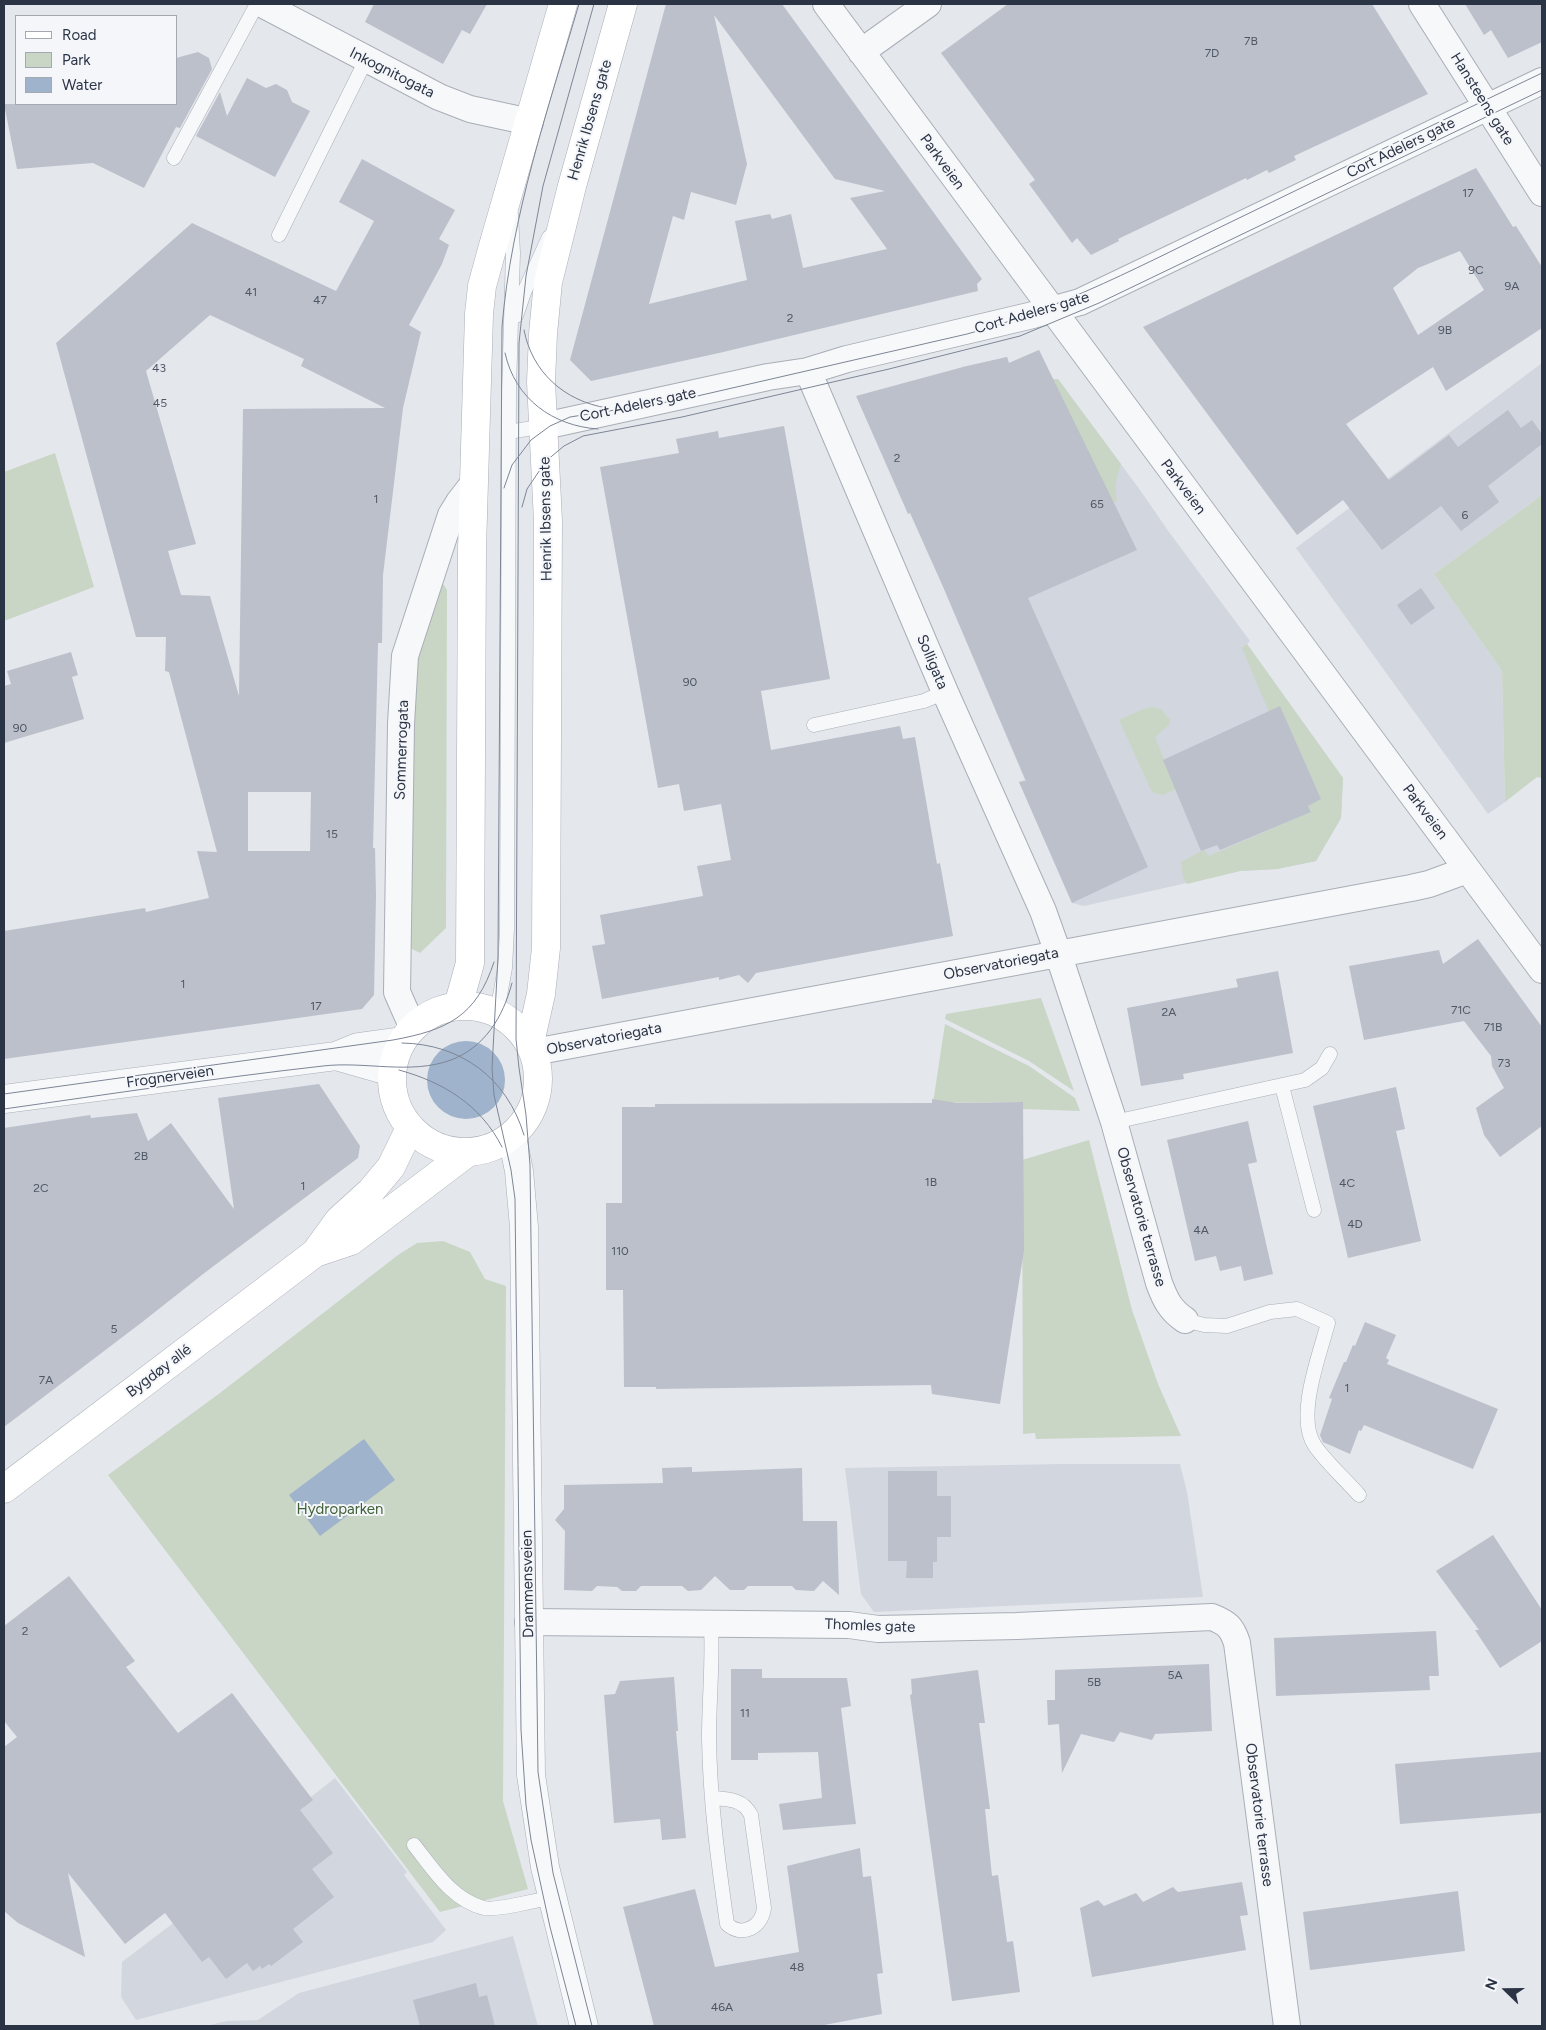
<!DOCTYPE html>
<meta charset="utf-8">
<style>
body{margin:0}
#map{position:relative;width:1546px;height:2030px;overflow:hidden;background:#e4e7ec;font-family:Figtree,sans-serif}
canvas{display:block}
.frame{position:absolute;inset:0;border:5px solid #2b3445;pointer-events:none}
.legend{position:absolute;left:15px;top:15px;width:162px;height:90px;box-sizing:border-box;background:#f4f6f9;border:1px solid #a4a8b1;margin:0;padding:6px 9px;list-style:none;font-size:15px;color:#2b3445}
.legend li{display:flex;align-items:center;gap:10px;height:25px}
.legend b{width:25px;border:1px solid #a4a8b1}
.north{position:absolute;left:1481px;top:1965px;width:50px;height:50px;-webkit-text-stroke:4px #f4f6f9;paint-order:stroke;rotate:292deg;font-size:14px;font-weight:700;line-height:20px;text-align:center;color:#2b3445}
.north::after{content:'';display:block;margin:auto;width:18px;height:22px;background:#2b3445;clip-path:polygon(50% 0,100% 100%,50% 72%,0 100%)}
</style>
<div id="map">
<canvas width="1546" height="2030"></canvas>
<div class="frame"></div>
<ul class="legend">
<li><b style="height:6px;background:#fff"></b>Road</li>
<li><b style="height:14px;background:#c9d6c5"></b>Park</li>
<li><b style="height:14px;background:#9fb4cc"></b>Water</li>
</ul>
<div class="north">N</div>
</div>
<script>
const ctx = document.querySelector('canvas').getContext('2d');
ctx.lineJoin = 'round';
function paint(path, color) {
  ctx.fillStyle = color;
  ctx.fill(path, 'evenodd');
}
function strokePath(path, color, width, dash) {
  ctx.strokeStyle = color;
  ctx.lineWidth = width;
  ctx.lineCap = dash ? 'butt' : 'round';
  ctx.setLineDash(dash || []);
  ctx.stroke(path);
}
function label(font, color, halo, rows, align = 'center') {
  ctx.font = font + ' Figtree,sans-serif';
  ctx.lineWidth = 4;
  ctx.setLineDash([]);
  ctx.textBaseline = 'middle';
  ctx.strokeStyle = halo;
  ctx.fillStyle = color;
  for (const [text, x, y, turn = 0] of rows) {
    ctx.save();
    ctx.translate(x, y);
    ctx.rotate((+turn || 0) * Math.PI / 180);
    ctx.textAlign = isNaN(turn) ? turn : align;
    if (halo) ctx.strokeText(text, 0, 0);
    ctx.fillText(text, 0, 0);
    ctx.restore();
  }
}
paint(new Path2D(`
 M 1039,350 L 1052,379 L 1058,379 L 1140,490 L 1169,532 L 1250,641 L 1247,644 L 1343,778 L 1341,818 L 1316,861 L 1277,869 L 1240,871 L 1084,906 L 1072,903 L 1019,782 L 1025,780 L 944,589 L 970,399 L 962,367 L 1007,357 L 1009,363 Z
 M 1542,363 L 1542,495 L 1434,574 L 1502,671 L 1505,802 L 1488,814 L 1296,548 Z
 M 1062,1464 L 1180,1464 L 1187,1492 L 1203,1597 L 874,1612 L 861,1594 L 845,1468 Z
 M 335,1778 L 407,1872 L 404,1875 L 446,1930 L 433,1942 L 136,2020 L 121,1997 L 122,1962 L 217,1890 L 311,1797 Z
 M 513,1936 L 538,2026 L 206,2026 L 227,2021 L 258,2020 L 299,1993 Z`), '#d2d6de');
paint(new Path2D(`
 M 1052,379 L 1058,379 L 1121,464 C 1117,476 1114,487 1117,500 L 1115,502 L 1113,502 Z
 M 55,453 L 94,587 L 4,621 L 4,472 Z
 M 1542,495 L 1542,778 L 1537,777 L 1505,802 L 1502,671 L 1434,574 Z
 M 437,583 L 444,585 L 447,590 L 446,928 L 420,953 L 408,947 L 413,667 Z
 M 1247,644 L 1343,778 L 1341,818 L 1316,861 L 1277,869 L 1240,871 L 1187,884 L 1183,877 L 1181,862 L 1204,850 L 1209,856 L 1311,812 L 1308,806 L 1321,799 L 1280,707 L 1269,712 L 1242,648 Z
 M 1152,707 L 1161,709 L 1170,720 L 1169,725 L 1155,737 L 1176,789 L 1163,795 L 1152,792 L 1119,720 L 1143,709 Z
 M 1041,998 L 1074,1091 L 1029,1061 L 945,1019 L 946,1014 Z
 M 945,1024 L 1029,1066 L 1075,1098 L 1080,1111 L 1022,1109 L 1021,1102 L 933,1103 Z
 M 1089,1140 L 1132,1310 L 1158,1384 L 1181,1436 L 1036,1439 L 1035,1433 L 1023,1434 L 1022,1160 Z
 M 443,1241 L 470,1252 L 485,1279 L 506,1286 L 503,1801 L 528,1889 L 440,1912 L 108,1475 L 220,1393 L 398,1255 L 417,1243 Z`), '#c9d6c5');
paint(new Path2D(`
 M427 1080a39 39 0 1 1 78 0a39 39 0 1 1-78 0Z
 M 364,1439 L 395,1480 L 320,1536 L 289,1495 Z`), '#9fb4cc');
paint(new Path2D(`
 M 374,4 L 487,4 L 470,34 L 462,30 L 443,64 L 365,22 Z
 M 666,4 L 782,4 L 982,279 L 977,284 L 978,291 L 719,353 L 591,381 L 570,360 ZM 714,15 L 835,179 L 885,191 L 850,198 L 887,249 L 803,268 L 791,214 L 772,219 L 770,214 L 735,221 L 747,280 L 649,304 L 673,216 L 684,220 L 691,192 L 736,205 L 747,164 Z
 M 1008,4 L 1372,4 L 1428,94 L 1294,156 L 1296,160 L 1269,173 L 1267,170 L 1247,180 L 1246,178 L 1118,239 L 1119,241 L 1091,255 L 1077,238 L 1072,243 L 1029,184 L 1035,180 L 941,53 Z
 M 1465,4 L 1542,4 L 1542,42 L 1508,58 L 1491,30 L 1484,35 Z
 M 198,52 L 209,58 L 212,69 L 180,128 L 176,127 L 144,188 L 93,163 L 17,169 L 4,104 L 176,104 L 176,58 Z
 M 247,78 L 266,88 L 276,84 L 287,90 L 292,102 L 310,111 L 275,177 L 196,136 L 220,92 L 227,116 Z
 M 362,159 L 455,210 L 439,239 L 449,245 L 442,264 L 409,325 L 421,332 L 403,408 L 383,575 L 382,643 L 378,643 L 373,848 L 375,848 L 376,896 L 374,995 L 362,1009 L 4,1059 L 4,931 L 145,908 L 146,912 L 209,898 L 197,851 L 217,852 L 169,672 L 165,671 L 166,637 L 136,637 L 56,343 L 192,223 L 336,291 L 374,221 L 339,202 ZM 210,315 L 304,359 L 301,366 L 385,408 L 243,409 L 239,696 L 210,596 L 181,595 L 168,551 L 196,544 L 146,371 ZM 248,792 L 311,792 L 310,851 L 248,851 Z
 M 1476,168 L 1513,227 L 1516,226 L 1542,267 L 1542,328 L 1446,391 L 1433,367 L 1346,424 L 1389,480 L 1449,435 L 1458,447 L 1508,410 L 1521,428 L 1532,420 L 1542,434 L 1542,444 L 1488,486 L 1499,502 L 1461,531 L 1441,506 L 1382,550 L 1343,500 L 1297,535 L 1143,327 ZM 1460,251 L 1484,290 L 1418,335 L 1393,288 L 1418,268 Z
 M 1039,350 L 1137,550 L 1028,598 L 1148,867 L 1072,903 L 1019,782 L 1026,781 L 944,589 L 910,513 L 908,514 L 856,396 L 963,367 L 1007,357 L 1009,363 Z
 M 784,426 L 830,679 L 761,691 L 771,750 L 900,726 L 903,739 L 915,737 L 937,864 L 940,863 L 953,936 L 756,973 L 748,983 L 739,975 L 719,980 L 719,977 L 602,999 L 592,946 L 605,944 L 600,915 L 703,896 L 697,866 L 731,860 L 721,804 L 684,811 L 679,784 L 658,788 L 600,467 L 679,453 L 676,439 L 718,431 L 719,438 Z
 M 1421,588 L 1435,608 L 1411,625 L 1397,605 Z
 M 71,652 L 78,675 L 72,677 L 84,719 L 4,743 L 4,686 L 11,684 L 7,671 Z
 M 1280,706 L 1321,799 L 1308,806 L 1311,812 L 1220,850 L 1217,845 L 1201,851 L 1163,760 Z
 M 1478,939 L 1542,1027 L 1542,1126 L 1500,1157 L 1484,1135 L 1476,1108 L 1504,1088 L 1492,1066 L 1491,1056 L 1464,1021 L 1364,1040 L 1349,966 L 1439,950 L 1443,964 Z
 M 1278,971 L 1293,1053 L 1183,1074 L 1184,1079 L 1141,1086 L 1127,1008 L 1238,987 L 1236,979 Z
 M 319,1084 L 360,1146 L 358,1158 L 207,1271 L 141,1323 L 4,1427 L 4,1128 L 90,1115 L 91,1118 L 137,1113 L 148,1141 L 171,1123 L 234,1209 L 218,1098 Z
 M 1396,1087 L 1405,1129 L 1396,1131 L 1421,1241 L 1348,1258 L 1313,1106 Z
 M 932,1099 L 957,1103 L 1023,1102 L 1024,1250 L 1000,1404 L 932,1394 L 931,1385 L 656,1389 L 656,1387 L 624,1387 L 623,1290 L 606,1290 L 606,1203 L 622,1203 L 622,1107 L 655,1107 L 655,1104 L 932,1103 Z
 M 1248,1121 L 1257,1162 L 1248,1164 L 1273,1274 L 1244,1281 L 1241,1266 L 1220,1271 L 1216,1256 L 1195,1261 L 1167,1140 Z
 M 1365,1322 L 1396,1335 L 1386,1358 L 1389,1360 L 1387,1364 L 1498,1409 L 1473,1469 L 1364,1425 L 1361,1431 L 1359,1430 L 1350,1454 L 1323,1442 L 1320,1435 L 1332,1399 L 1329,1398 L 1344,1362 L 1346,1362 L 1353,1345 L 1355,1346 Z
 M 692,1467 L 692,1472 L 802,1468 L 803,1521 L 837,1521 L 839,1595 L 823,1581 L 814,1591 L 796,1590 L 792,1586 L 748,1586 L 744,1590 L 730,1590 L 715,1576 L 701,1590 L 688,1591 L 682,1586 L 641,1586 L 636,1591 L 622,1591 L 617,1587 L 597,1586 L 592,1591 L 564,1590 L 565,1531 L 555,1520 L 564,1509 L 564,1485 L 663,1483 L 662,1468 Z
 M 888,1471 L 937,1471 L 937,1496 L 951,1496 L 951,1537 L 937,1537 L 937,1562 L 933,1562 L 933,1578 L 906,1578 L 907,1561 L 888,1561 Z
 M 1493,1535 L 1542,1610 L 1542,1641 L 1500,1668 L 1475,1630 L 1479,1630 L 1436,1571 Z
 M 69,1576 L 135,1661 L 126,1667 L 178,1733 L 232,1693 L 313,1800 L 300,1810 L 333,1853 L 312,1869 L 334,1897 L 293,1929 L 303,1942 L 271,1966 L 269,1964 L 262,1969 L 260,1966 L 253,1971 L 247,1963 L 226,1979 L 209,1957 L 202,1962 L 165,1913 L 125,1944 L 68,1873 L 85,1957 L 18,1923 L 4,1911 L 4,1747 L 17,1737 L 4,1721 L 4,1626 Z
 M 1436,1631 L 1439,1676 L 1429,1676 L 1430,1690 L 1276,1696 L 1274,1638 Z
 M 1209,1664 L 1212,1731 L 1155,1734 L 1152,1740 L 1120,1732 L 1114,1742 L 1081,1734 L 1062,1773 L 1059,1724 L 1048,1725 L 1047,1700 L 1055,1700 L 1055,1670 Z
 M 731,1669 L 762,1669 L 762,1678 L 847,1678 L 851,1706 L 841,1708 L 856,1824 L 783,1830 L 779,1804 L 822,1798 L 818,1752 L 758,1753 L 758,1760 L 731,1760 Z
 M 978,1670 L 985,1723 L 979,1723 L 990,1809 L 985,1809 L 992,1876 L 998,1875 L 1007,1942 L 1013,1941 L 1020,1992 L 952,2001 L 910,1695 L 912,1694 L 911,1679 Z
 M 674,1677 L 678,1731 L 676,1731 L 686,1838 L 662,1840 L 660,1819 L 614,1823 L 604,1695 L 615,1694 L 620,1681 Z
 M 1542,1752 L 1542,1813 L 1400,1824 L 1395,1764 Z
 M 860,1848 L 863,1877 L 871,1876 L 883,1973 L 877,1974 L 882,2014 L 819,2026 L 654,2026 L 623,1907 L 695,1889 L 715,1967 L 799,1952 L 787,1866 Z
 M 1242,1882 L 1248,1915 L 1240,1916 L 1246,1950 L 1092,1977 L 1080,1908 L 1098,1900 L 1104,1906 L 1136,1893 L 1143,1902 L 1173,1887 L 1178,1892 Z
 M 1458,1891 L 1465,1951 L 1310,1970 L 1303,1912 Z
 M 476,1983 L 479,1997 L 487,1995 L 495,2026 L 420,2026 L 413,2000 Z`), '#bbc0ca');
const service = new Path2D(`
 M 174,158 L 257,4
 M 279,235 L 366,60
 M 516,316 L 525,290 L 549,237
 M 509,432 L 544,426
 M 814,725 L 924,701 L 945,692
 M 497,1012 L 505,968 L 507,929 L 509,389 L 513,253 L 511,214
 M 1282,1086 L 1314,1210
 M 1114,1122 L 1305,1080 L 1322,1068 L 1330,1054
 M 1185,1320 L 1204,1325 L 1227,1326 L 1270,1312 L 1297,1309 L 1328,1323 C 1320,1354 1295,1417 1315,1446 C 1327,1463 1345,1479 1359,1495
 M 711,1624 C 713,1662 709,1700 709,1738 C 710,1802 718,1861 727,1924 C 742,1938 762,1927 764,1908 L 751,1815 C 743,1799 728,1799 712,1798
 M 414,1845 C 433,1869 452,1900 484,1908 C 493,1911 540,1900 552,1897`);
const minor = new Path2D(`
 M 262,4 L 439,97 L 470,109 L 530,122
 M 826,4 L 1542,970
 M 1422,4 L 1542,193
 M 861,52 L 928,4
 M 808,371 L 945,692 L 1043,911 L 1058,953 L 1114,1122 L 1159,1283 C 1165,1299 1170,1310 1185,1320
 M 544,426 L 768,377 L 808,371 L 847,359 L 1033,315 L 1080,302 L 1542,81
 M 415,1026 L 408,1017 L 397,992 L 401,724 L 405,656 L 451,515 L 459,502 L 473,484
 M 534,1052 L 1411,888 L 1429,884 L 1467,870
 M 528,1622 L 849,1625 L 878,1629 L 1017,1626 L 1212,1617 C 1227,1623 1232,1627 1237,1643 L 1287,2026`);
const tertiary = new Path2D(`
 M 336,1056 L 392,1072
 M 4,1099 L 336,1056 L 358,1047 L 402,1041
 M 512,1137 L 519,1171 L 524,1227 L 531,1775 L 545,1867 L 584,2026`);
const secondary = new Path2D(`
 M392 1079a73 73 0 1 1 146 0a73 73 0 1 1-146 0Z
 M 458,1006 L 470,963 L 472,549 L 479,314 L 482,286 L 493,246 L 563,4
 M 530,1043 L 541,994 L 546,948 L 548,521 L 541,382 L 543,334 L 548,282 L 572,186 L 623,4
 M 315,1253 L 351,1241 L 467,1153
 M 4,1489 L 315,1253 L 339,1220 L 371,1191 L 391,1167 L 410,1128`);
strokePath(service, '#a9aeb7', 15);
strokePath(minor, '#a9aeb7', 28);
strokePath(tertiary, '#a9aeb7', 29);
strokePath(secondary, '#a9aeb7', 29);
strokePath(service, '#f7f8fa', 14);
strokePath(minor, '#f7f8fa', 26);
strokePath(tertiary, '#f7f8fa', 28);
strokePath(secondary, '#fff', 28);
strokePath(new Path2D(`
 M 524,330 C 532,372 564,401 607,408
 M 505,353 C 515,399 553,426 598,429
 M 504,488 L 512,465 L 531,440 L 550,426 L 570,417 L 680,400 L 967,334 C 1061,309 1148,262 1235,220 C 1337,170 1440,122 1542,73
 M 522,507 L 527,489 L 546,461 L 564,446 L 583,436 L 682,417 L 889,369 L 1020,336 L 1099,303 L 1542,90
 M 402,1043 C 461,1044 507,1078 524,1135
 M 399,1070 C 443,1082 481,1105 502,1147
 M 4,1094 L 393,1040 C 447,1030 476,1017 494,962
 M 4,1109 C 110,1094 216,1078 323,1066 C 365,1061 410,1075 451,1060 C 485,1047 503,1017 512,983
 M 576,2026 L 550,1927 L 531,1840 L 526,1805 L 521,1730 L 515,1199 L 511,1170 L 494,1095 L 492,1068 L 498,957 L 502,327 C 511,217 548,109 579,4
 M 592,2026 L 553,1873 L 538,1772 L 530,1165 L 526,1115 L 519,1068 L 516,1039 L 519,343 L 526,276 L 543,186 L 594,4`), '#7d8696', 1);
label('12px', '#4f5766', null, [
 ["7B",1251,41],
 ["7D",1212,53],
 ["17",1468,193],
 ["9C",1476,270],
 ["9A",1512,286],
 ["41",251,292],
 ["47",320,300],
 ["2",790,318],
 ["9B",1445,330],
 ["43",159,368],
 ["45",160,403],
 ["2",897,458],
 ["1",376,499],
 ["65",1097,504],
 ["6",1465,515],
 ["90",690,682],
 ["90",20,728],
 ["15",332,834],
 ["1",183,984],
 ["17",316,1006],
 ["71C",1461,1010],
 ["2A",1169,1012],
 ["71B",1493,1027],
 ["73",1504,1063],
 ["2B",141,1156],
 ["1B",931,1182],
 ["4C",1347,1183],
 ["1",303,1186],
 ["2C",41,1188],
 ["4D",1355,1224],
 ["4A",1201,1230],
 ["110",620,1251],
 ["5",114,1329],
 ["7A",46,1380],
 ["1",1347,1388],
 ["2",25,1631],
 ["5A",1175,1675],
 ["5B",1094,1682],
 ["11",745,1713],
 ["48",797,1967],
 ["46A",722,2007]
]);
label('15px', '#2b3445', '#f4f6f9', [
 ["Inkognitogata",392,73,27],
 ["Hansteens gate",1482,99,58],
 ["Henrik Ibsens gate",590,120,-74],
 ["Cort Adelers gate",1401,148,-26],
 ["Parkveien",942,162,54],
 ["Cort Adelers gate",1032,313,-16],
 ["Cort Adelers gate",638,405,-12],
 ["Parkveien",1183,487,53],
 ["Henrik Ibsens gate",546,519,-91],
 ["Solligata",932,662,67],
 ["Sommerrogata",402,750,-88],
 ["Parkveien",1425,812,53],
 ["Observatoriegata",1001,964,-11],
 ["Observatoriegata",604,1039,-11],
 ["Frognerveien",170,1077,-8],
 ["Observatorie terrasse",1141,1217,74],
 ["Bygdøy allé",159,1371,-37],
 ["Drammensveien",528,1584,-91],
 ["Thomles gate",870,1626,2],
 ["Observatorie terrasse",1259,1815,83]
]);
label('15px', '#3f6138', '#f4f6f9', [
 ["Hydroparken",340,1510]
]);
</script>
